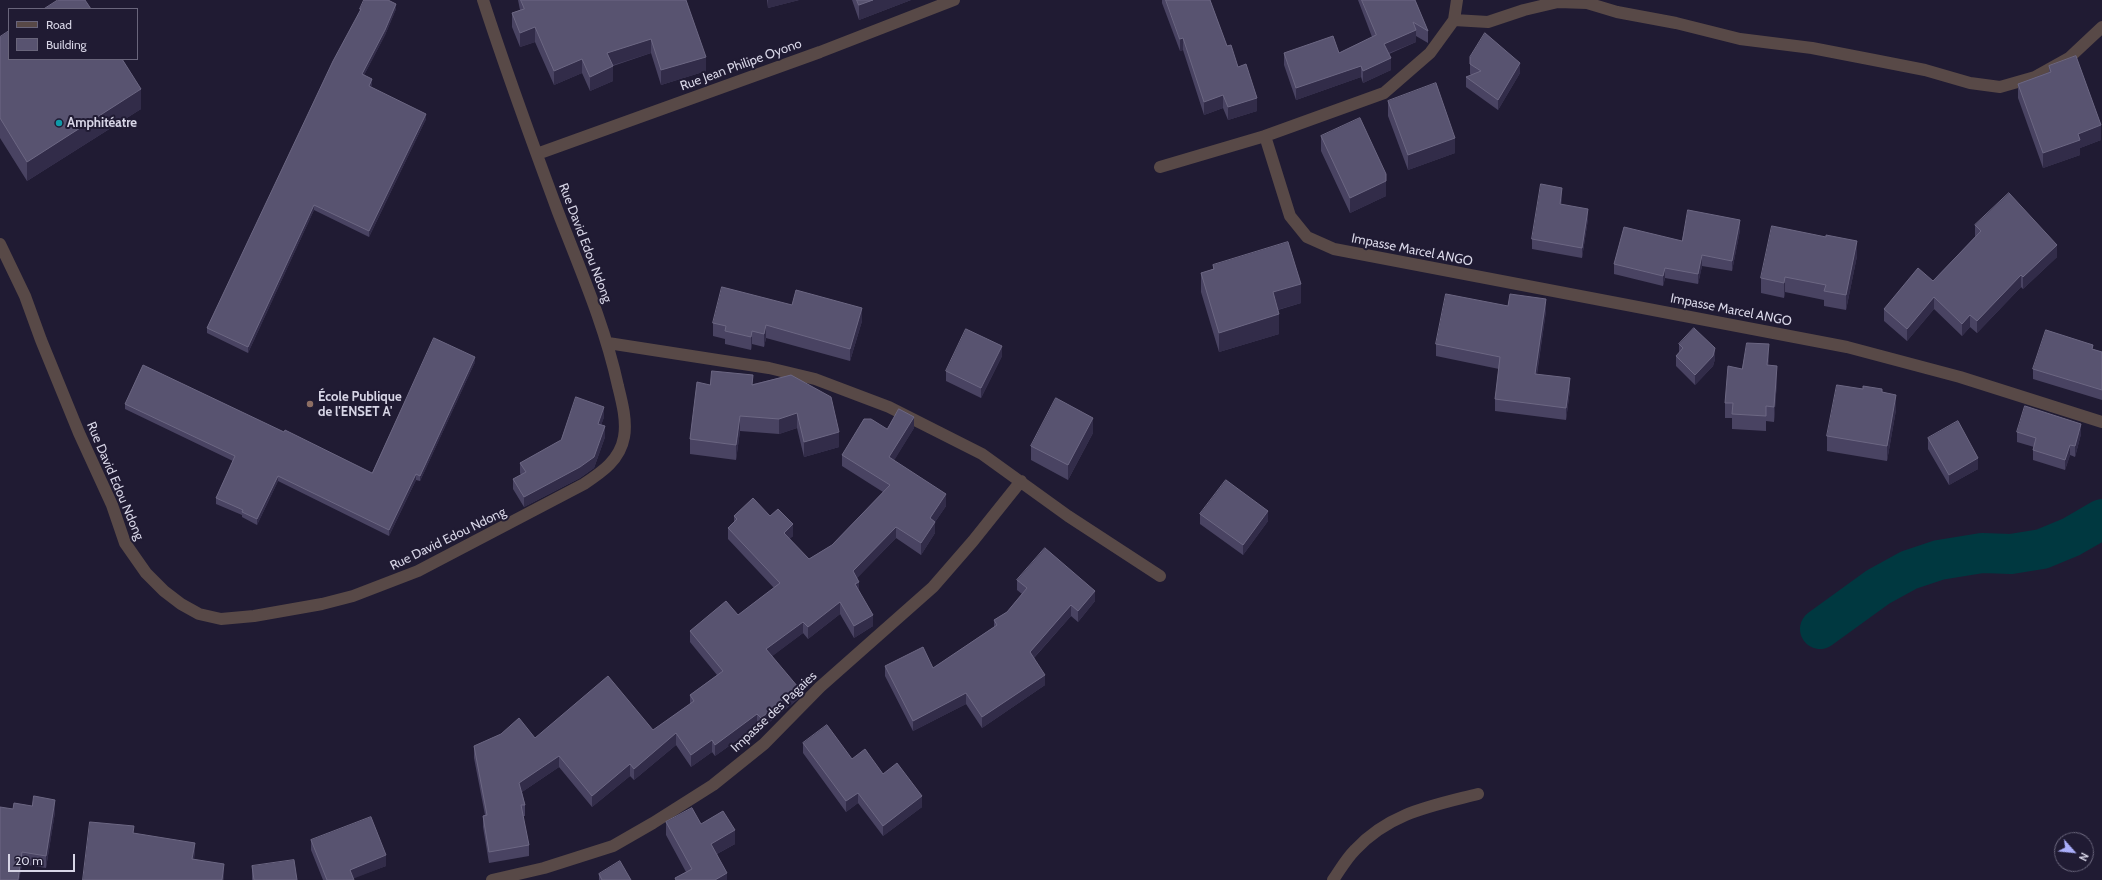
<!DOCTYPE html>
<meta charset="utf-8">
<style>
body{margin:0}
#map{position:relative;width:2102px;height:880px;overflow:hidden;background:#201b33;font-family:Cabin,sans-serif}
canvas{display:block}
.legend{position:absolute;left:8px;top:8px;width:130px;height:52px;box-sizing:border-box;background:#201b33;border:1px solid #69657b;margin:0;padding:5px 7px;list-style:none;font-size:12px;color:#d7d5e6}
.legend li{display:flex;align-items:center;gap:8px;height:20px}
.legend b{width:20px;border:1px solid #69657b}
.north{position:absolute;left:2054px;top:832px;width:40px;height:40px;box-sizing:border-box;background:#201b33;border:1px solid #69657b;border-radius:50%;rotate:117deg;font-size:11px;font-weight:700;line-height:16px;text-align:center;color:#d7d5e6}
.north::after{content:'';display:block;margin:auto;width:14px;height:18px;background:#abaffb;clip-path:polygon(50% 0,100% 100%,50% 72%,0 100%)}
.scale{position:absolute;left:8px;top:854px;width:67px;height:18px;box-sizing:border-box;border:2px solid #d7d5e6;border-top:0;padding-left:5px;font-size:12px;line-height:14px;white-space:nowrap;color:#d7d5e6;-webkit-text-stroke:3px #201b33;paint-order:stroke}
</style>
<div id="map">
<canvas width="2102" height="880"></canvas>
<ul class="legend">
<li><b style="height:5px;background:#584947"></b>Road</li>
<li><b style="height:11px;background:#585370"></b>Building</li>
</ul>
<div class="north">N</div>
<div class="scale">20 m</div>
</div>
<script>
const ctx = document.querySelector('canvas').getContext('2d');
ctx.lineJoin = 'round';
function strokePath(path, color, width, dash) {
  ctx.strokeStyle = color;
  ctx.lineWidth = width;
  ctx.lineCap = dash ? 'butt' : 'round';
  ctx.setLineDash(dash || []);
  ctx.stroke(path);
}
function paint(path, color) {
  ctx.fillStyle = color;
  ctx.fill(path, 'evenodd');
}
function label(font, color, halo, rows, align = 'center') {
  ctx.font = font + ' Cabin,sans-serif';
  ctx.lineWidth = 4;
  ctx.setLineDash([]);
  ctx.textBaseline = 'middle';
  ctx.strokeStyle = halo;
  ctx.fillStyle = color;
  for (const [text, x, y, turn = 0] of rows) {
    ctx.save();
    ctx.translate(x, y);
    ctx.rotate((+turn || 0) * Math.PI / 180);
    ctx.textAlign = isNaN(turn) ? turn : align;
    if (halo) ctx.strokeText(text, 0, 0);
    ctx.fillText(text, 0, 0);
    ctx.restore();
  }
}
strokePath(new Path2D(`
 M 1820,629 L 1878,587 L 1909,570 L 1939,560 L 1982,553 L 2011,554 L 2042,549 L 2071,537 L 2102,519`), '#003840', 40);
strokePath(new Path2D(`
 M 1457,0 L 1454,20 L 1430,53 L 1384,93 L 1265,136 L 1290,216 L 1307,237 L 1334,249 L 1847,347 L 1960,377 L 2102,422
 M 1454,20 L 1488,22 L 1524,10 L 1558,2 L 1587,3 L 1617,12 L 1676,23 L 1740,39 L 1812,48 L 1874,60 L 1925,70 L 1970,83 L 2000,87 L 2035,77 L 2069,58 L 2102,27
 M 537,154 L 820,52 L 954,0
 M 1160,167 L 1265,136
 M 0,244 L 25,296 L 41,340 L 79,433 L 112,505 L 125,543 L 146,573 L 164,591 L 181,604 L 199,614 L 221,619 L 254,616 L 322,604 L 353,596 L 418,571 L 584,484 C 602,472 620,460 624,437 C 627,421 622,402 618,386 C 605,326 580,269 558,212 C 532,142 506,71 483,0
 M 608,343 L 769,368 L 815,379 L 889,407 L 982,454 L 1068,516 L 1160,576
 M 492,880 L 544,868 L 613,846 L 653,823 L 713,785 L 764,744 L 820,687 L 933,587 L 973,541 L 1021,481
 M 1333,880 C 1340,870 1346,859 1355,850 C 1389,813 1431,806 1478,794`), '#584947', 12);
paint(new Path2D(`
 M 518,0 L 686,0 L 706,71 L 661,85 L 651,53 L 613,66 L 613,81 L 590,91 L 582,73 L 554,85 L 535,42 L 520,47 L 512,27 L 512,13 L 520,10 Z
 M 767,0 L 799,0 L 768,8 Z
 M 852,0 L 911,0 L 859,20 Z
 M 1162,0 L 1210,0 L 1227,46 L 1238,67 L 1257,111 L 1228,120 L 1223,108 L 1204,115 L 1183,50 L 1180,51 L 1162,3 Z
 M 1358,0 L 1415,0 L 1428,31 L 1428,43 L 1416,36 L 1416,42 L 1389,54 L 1391,70 L 1363,83 L 1361,77 L 1296,100 L 1284,65 L 1284,53 L 1339,53 L 1372,37 Z
 M 360,9 L 396,9 L 385,35 L 364,75 L 372,84 L 371,87 L 426,119 L 369,237 L 314,210 L 248,353 L 207,333 L 207,328 L 360,12 Z
 M 0,37 L 141,109 L 27,181 L 0,138 Z
 M 1470,57 L 1520,73 L 1498,110 L 1466,87 L 1466,77 L 1471,75 L 1470,74 Z
 M 2049,66 L 2101,140 L 2080,148 L 2080,155 L 2043,168 L 2018,98 L 2018,84 L 2049,72 Z
 M 1388,101 L 1455,153 L 1408,170 L 1388,116 Z
 M 1321,136 L 1386,196 L 1350,213 L 1321,151 Z
 M 1562,198 L 1561,204 L 1588,219 L 1582,258 L 1532,249 L 1532,239 Z
 M 1975,225 L 2057,257 L 2023,289 L 2021,287 L 1977,333 L 1970,327 L 1962,336 L 1934,309 L 1907,341 L 1884,321 L 1884,309 L 1933,281 L 1975,237 Z
 M 1740,230 L 1732,271 L 1702,266 L 1698,284 L 1665,278 L 1663,286 L 1614,274 L 1614,264 L 1682,241 Z
 M 1857,256 L 1846,310 L 1824,306 L 1824,300 L 1785,292 L 1784,298 L 1761,293 L 1761,278 Z
 M 1213,265 L 1301,303 L 1278,310 L 1279,334 L 1219,352 L 1201,292 L 1201,273 L 1213,269 Z
 M 792,305 L 862,321 L 850,361 L 766,338 L 764,347 L 752,344 L 751,350 L 725,344 L 725,339 L 713,336 L 713,323 Z
 M 1508,306 L 1546,311 L 1537,374 L 1570,390 L 1566,420 L 1495,411 L 1495,399 L 1499,369 L 1436,356 L 1436,344 Z
 M 1679,344 L 1715,359 L 1713,366 L 1695,385 L 1676,366 L 1676,356 L 1679,353 Z
 M 2093,349 L 2102,352 L 2102,400 L 2033,379 L 2033,369 Z
 M 1002,356 L 981,398 L 946,381 L 946,371 Z
 M 1769,359 L 1768,365 L 1777,381 L 1774,422 L 1766,421 L 1766,431 L 1732,429 L 1732,418 L 1725,418 L 1725,403 L 1742,369 Z
 M 475,362 L 420,481 L 416,480 L 389,536 L 278,481 L 257,525 L 242,517 L 242,515 L 216,504 L 216,498 L 233,461 L 125,409 L 125,404 L 284,432 L 372,473 Z
 M 791,375 L 839,447 L 804,457 L 797,428 L 779,434 L 740,431 L 736,460 L 690,454 L 690,439 L 710,385 L 753,384 Z
 M 1863,389 L 1882,392 L 1896,410 L 1887,461 L 1827,451 L 1827,436 Z
 M 604,417 L 601,425 L 605,437 L 594,468 L 580,478 L 524,507 L 513,489 L 513,479 L 521,475 L 520,473 L 520,463 Z
 M 914,428 L 894,460 L 946,506 L 935,522 L 935,533 L 921,555 L 896,538 L 857,578 L 859,591 L 873,626 L 854,638 L 840,614 L 808,639 L 803,633 L 772,656 L 798,699 L 761,729 L 757,726 L 715,756 L 712,752 L 691,767 L 676,745 L 634,780 L 630,776 L 592,807 L 559,767 L 522,792 L 525,805 L 525,816 L 523,816 L 529,845 L 529,856 L 489,863 L 483,827 L 483,816 L 485,815 L 474,758 L 474,746 L 535,738 L 653,730 L 690,704 L 690,695 L 717,675 L 690,642 L 690,631 L 738,615 L 774,588 L 728,539 L 728,528 L 734,522 L 734,516 L 770,516 L 793,536 L 789,539 L 809,559 L 832,545 L 883,492 L 842,466 L 842,455 L 887,429 Z
 M 2017,432 L 2081,434 L 2075,457 L 2070,455 L 2065,470 L 2033,460 L 2033,450 L 2034,447 L 2017,442 Z
 M 1093,433 L 1068,480 L 1031,460 L 1031,446 Z
 M 1928,438 L 1978,469 L 1949,485 L 1928,449 Z
 M 1200,514 L 1268,521 L 1243,555 L 1200,524 Z
 M 1017,580 L 1095,601 L 1078,622 L 1071,616 L 1034,658 L 1045,685 L 982,728 L 966,704 L 913,731 L 885,676 L 885,666 L 933,668 L 994,627 L 994,620 L 1007,612 L 1022,594 L 1017,590 Z
 M 803,743 L 852,759 L 883,774 L 922,807 L 883,836 L 858,803 L 846,812 L 803,753 Z
 M 13,809 L 55,812 L 46,868 L 22,864 L 19,880 L 0,880 Z
 M 666,822 L 701,824 L 735,844 L 717,854 L 727,880 L 675,880 L 675,878 L 686,872 L 666,835 Z
 M 311,840 L 386,866 L 353,878 L 354,880 L 323,880 L 311,850 Z
 M 252,866 L 297,880 L 252,880 Z
 M 599,874 L 631,880 L 599,880 Z`), '#494362');
paint(new Path2D(`
 M 768,0 L 799,0 L 768,8 Z
 M 873,0 L 911,0 L 859,20 L 859,5 Z
 M 396,4 L 396,9 L 385,35 L 362,79 L 362,74 Z
 M 535,27 L 535,42 L 520,47 L 520,33 Z
 M 1416,30 L 1416,42 L 1384,55 L 1384,44 Z
 M 1183,38 L 1183,50 L 1180,51 L 1180,39 Z
 M 651,39 L 651,53 L 607,67 L 607,53 Z
 M 706,57 L 706,71 L 661,85 L 661,70 Z
 M 1391,58 L 1391,70 L 1363,83 L 1363,71 Z
 M 582,59 L 582,73 L 554,85 L 554,71 Z
 M 1520,63 L 1520,73 L 1498,110 L 1498,100 Z
 M 613,66 L 613,81 L 590,91 L 590,77 Z
 M 1361,66 L 1361,77 L 1296,100 L 1296,88 Z
 M 372,79 L 372,84 L 369,91 L 369,86 Z
 M 141,89 L 141,109 L 27,181 L 27,162 Z
 M 1223,95 L 1223,108 L 1204,115 L 1204,102 Z
 M 1257,98 L 1257,111 L 1228,120 L 1228,107 Z
 M 426,114 L 426,119 L 369,237 L 369,231 Z
 M 2101,125 L 2101,140 L 2080,148 L 2080,155 L 2043,168 L 2043,153 L 2078,134 Z
 M 1455,138 L 1455,153 L 1408,170 L 1408,155 Z
 M 1386,181 L 1386,196 L 1350,213 L 1350,198 Z
 M 1562,188 L 1562,198 L 1560,214 L 1560,204 Z
 M 314,205 L 314,210 L 248,353 L 248,347 Z
 M 1588,209 L 1588,219 L 1582,258 L 1582,248 Z
 M 1740,220 L 1740,230 L 1732,271 L 1732,261 Z
 M 1857,241 L 1857,256 L 1846,310 L 1846,295 Z
 M 2057,245 L 2057,257 L 2023,289 L 2023,277 Z
 M 1702,255 L 1702,266 L 1698,284 L 1698,274 Z
 M 1665,268 L 1665,278 L 1663,286 L 1663,276 Z
 M 2021,275 L 2021,287 L 1977,333 L 1977,321 Z
 M 1785,277 L 1785,292 L 1784,298 L 1784,283 Z
 M 1301,284 L 1301,303 L 1273,311 L 1273,292 Z
 M 1934,297 L 1934,309 L 1907,341 L 1907,329 Z
 M 1546,299 L 1546,311 L 1535,386 L 1535,374 Z
 M 862,308 L 862,321 L 850,361 L 850,349 Z
 M 1279,314 L 1279,334 L 1219,352 L 1219,333 Z
 M 1970,315 L 1970,327 L 1962,336 L 1962,324 Z
 M 766,325 L 766,338 L 764,347 L 764,334 Z
 M 752,331 L 752,344 L 751,350 L 751,337 Z
 M 1769,344 L 1769,359 L 1767,380 L 1767,365 Z
 M 1002,346 L 1002,356 L 981,398 L 981,388 Z
 M 1715,348 L 1715,359 L 1713,366 L 1695,385 L 1695,375 Z
 M 475,357 L 475,362 L 420,481 L 420,476 Z
 M 1777,366 L 1777,381 L 1774,422 L 1774,407 Z
 M 1570,378 L 1570,390 L 1566,420 L 1566,408 Z
 M 1896,395 L 1896,410 L 1887,461 L 1887,446 Z
 M 604,407 L 604,417 L 598,434 L 598,424 Z
 M 797,413 L 797,428 L 779,434 L 779,419 Z
 M 740,416 L 740,431 L 736,460 L 736,445 Z
 M 914,417 L 914,428 L 889,469 L 889,457 Z
 M 1093,418 L 1093,433 L 1068,480 L 1068,465 Z
 M 2081,424 L 2081,434 L 2075,457 L 2075,446 Z
 M 605,426 L 605,437 L 594,468 L 580,478 L 524,507 L 524,497 Z
 M 839,432 L 839,447 L 804,457 L 804,442 Z
 M 2070,445 L 2070,455 L 2065,470 L 2065,460 Z
 M 1978,458 L 1978,469 L 1949,485 L 1949,475 Z
 M 416,474 L 416,480 L 389,536 L 389,530 Z
 M 278,476 L 278,481 L 257,525 L 257,519 Z
 M 946,494 L 946,506 L 935,522 L 935,533 L 921,555 L 921,543 L 930,518 Z
 M 1268,511 L 1268,521 L 1243,555 L 1243,545 Z
 M 793,524 L 793,536 L 784,544 L 784,533 Z
 M 896,527 L 896,538 L 853,582 L 853,571 Z
 M 859,582 L 859,593 L 855,584 Z
 M 1095,591 L 1095,601 L 1078,622 L 1078,611 Z
 M 840,602 L 840,614 L 808,639 L 808,627 Z
 M 1071,605 L 1071,616 L 1030,662 L 1030,652 Z
 M 873,615 L 873,626 L 854,638 L 854,626 Z
 M 803,622 L 803,633 L 766,661 L 766,649 Z
 M 1045,675 L 1045,685 L 982,728 L 982,717 Z
 M 798,687 L 798,699 L 761,729 L 761,718 Z
 M 966,693 L 966,704 L 913,731 L 913,721 Z
 M 757,714 L 757,726 L 715,756 L 715,745 Z
 M 676,733 L 676,745 L 634,780 L 634,769 Z
 M 712,740 L 712,752 L 691,767 L 691,755 Z
 M 559,756 L 559,767 L 519,794 L 519,783 Z
 M 630,764 L 630,776 L 592,807 L 592,796 Z
 M 858,793 L 858,803 L 846,812 L 846,801 Z
 M 922,796 L 922,807 L 883,836 L 883,826 Z
 M 55,800 L 55,812 L 46,868 L 46,856 Z
 M 735,830 L 735,844 L 711,857 L 711,844 Z
 M 195,843 L 195,855 L 192,871 L 192,859 Z
 M 22,852 L 22,864 L 19,880 L 18,880 Z
 M 386,855 L 386,866 L 350,880 L 350,870 Z
 M 224,864 L 224,880 L 222,880 Z
 M 727,873 L 727,880 L 715,880 Z`), '#322c49');
const building = new Path2D(`
 M 58,0 L 85,0 L 91,9 L 44,9 Z
 M 364,0 L 388,0 L 396,4 L 385,30 L 362,74 L 372,79 L 369,86 L 426,114 L 369,231 L 314,205 L 248,347 L 207,328 L 333,61 L 361,9 L 360,9 Z
 M 521,0 L 686,0 L 706,57 L 661,70 L 651,39 L 607,53 L 613,66 L 590,77 L 582,59 L 554,71 L 535,27 L 520,33 L 512,13 L 524,9 Z
 M 857,0 L 873,0 L 859,5 Z
 M 1166,0 L 1210,0 L 1227,46 L 1231,45 L 1238,67 L 1246,64 L 1257,98 L 1228,107 L 1223,95 L 1204,102 L 1183,38 L 1180,39 Z
 M 1362,0 L 1415,0 L 1428,31 L 1413,22 L 1416,30 L 1384,44 L 1391,58 L 1363,71 L 1361,66 L 1296,88 L 1284,53 L 1333,36 L 1339,53 L 1376,35 Z
 M 9,31 L 9,59 L 122,59 L 141,89 L 27,162 L 0,118 L 0,37 Z
 M 1485,33 L 1520,63 L 1498,100 L 1466,77 L 1481,71 L 1470,64 L 1470,57 Z
 M 2076,56 L 2101,125 L 2078,134 L 2080,140 L 2043,153 L 2018,84 L 2051,72 L 2049,66 Z
 M 1436,83 L 1455,138 L 1408,155 L 1388,101 Z
 M 1360,118 L 1386,174 L 1386,181 L 1350,198 L 1321,136 Z
 M 1541,184 L 1562,188 L 1560,204 L 1588,209 L 1582,248 L 1532,239 Z
 M 2009,193 L 2057,245 L 2023,277 L 2021,275 L 1977,321 L 1970,315 L 1962,324 L 1934,297 L 1907,329 L 1884,309 L 1918,268 L 1933,281 L 1981,231 L 1975,225 Z
 M 1688,210 L 1740,220 L 1732,261 L 1702,255 L 1698,274 L 1665,268 L 1663,276 L 1614,264 L 1624,227 L 1682,241 Z
 M 1772,226 L 1826,237 L 1826,235 L 1857,241 L 1846,295 L 1824,291 L 1826,285 L 1785,277 L 1784,283 L 1761,278 Z
 M 1288,242 L 1301,284 L 1273,292 L 1279,314 L 1219,333 L 1201,273 L 1214,269 L 1213,265 Z
 M 722,287 L 792,305 L 796,290 L 862,308 L 850,349 L 766,325 L 764,334 L 752,331 L 751,337 L 725,331 L 726,326 L 713,323 Z
 M 1446,294 L 1508,306 L 1510,294 L 1546,299 L 1535,374 L 1570,378 L 1566,408 L 1495,399 L 1500,357 L 1436,344 Z
 M 1694,328 L 1715,348 L 1713,356 L 1695,375 L 1676,356 L 1683,348 L 1679,344 Z
 M 966,329 L 1002,346 L 981,388 L 946,371 Z
 M 2046,330 L 2093,345 L 2092,349 L 2102,352 L 2102,390 L 2033,369 Z
 M 434,338 L 475,357 L 420,476 L 416,474 L 389,530 L 278,476 L 257,519 L 242,512 L 243,510 L 216,498 L 235,456 L 125,404 L 143,365 L 284,432 L 285,430 L 372,473 Z
 M 1747,343 L 1769,344 L 1767,365 L 1777,366 L 1774,407 L 1766,406 L 1766,416 L 1732,414 L 1733,403 L 1725,403 L 1728,366 L 1742,369 Z
 M 712,371 L 753,375 L 752,385 L 791,375 L 831,397 L 839,432 L 804,442 L 797,413 L 779,419 L 740,416 L 736,445 L 690,439 L 697,382 L 710,385 Z
 M 1837,385 L 1863,389 L 1863,386 L 1882,389 L 1882,392 L 1896,395 L 1887,446 L 1827,436 Z
 M 576,397 L 604,407 L 598,424 L 605,426 L 594,457 L 580,467 L 524,497 L 513,479 L 526,472 L 520,463 L 561,440 Z
 M 1056,398 L 1093,418 L 1068,465 L 1031,446 Z
 M 2025,406 L 2081,424 L 2075,446 L 2070,445 L 2065,460 L 2033,450 L 2036,438 L 2017,432 Z
 M 899,409 L 914,417 L 889,457 L 946,494 L 930,518 L 935,522 L 921,543 L 896,527 L 853,571 L 859,582 L 855,584 L 873,615 L 854,626 L 840,602 L 808,627 L 803,622 L 766,649 L 798,687 L 761,718 L 757,714 L 715,745 L 712,740 L 691,755 L 676,733 L 634,769 L 630,764 L 592,796 L 559,756 L 519,783 L 525,805 L 521,805 L 529,845 L 489,852 L 483,816 L 487,815 L 474,746 L 501,734 L 519,718 L 535,738 L 608,676 L 653,730 L 694,701 L 690,695 L 723,671 L 690,631 L 726,601 L 738,615 L 780,583 L 728,528 L 737,519 L 734,516 L 753,498 L 770,516 L 778,509 L 793,524 L 784,533 L 809,559 L 832,545 L 890,485 L 842,455 L 864,419 L 871,419 L 887,429 Z
 M 1958,421 L 1978,458 L 1949,475 L 1928,438 Z
 M 1226,480 L 1268,511 L 1243,545 L 1200,514 Z
 M 1045,548 L 1095,591 L 1078,611 L 1071,605 L 1030,652 L 1045,675 L 982,717 L 966,693 L 913,721 L 885,666 L 923,647 L 933,668 L 997,625 L 994,620 L 1007,612 L 1027,588 L 1017,580 Z
 M 827,725 L 852,759 L 865,749 L 883,774 L 897,763 L 922,796 L 883,826 L 858,793 L 846,801 L 803,743 Z
 M 34,796 L 55,800 L 46,856 L 22,852 L 18,880 L 0,880 L 0,807 L 13,809 L 14,803 L 32,806 Z
 M 692,808 L 701,824 L 723,811 L 735,830 L 711,844 L 727,873 L 715,880 L 676,880 L 675,878 L 692,869 L 666,822 Z
 M 371,817 L 386,855 L 350,870 L 354,880 L 327,880 L 311,840 Z
 M 90,822 L 134,826 L 133,833 L 195,843 L 192,859 L 224,864 L 222,880 L 83,880 Z
 M 294,860 L 297,880 L 254,880 L 252,866 Z
 M 620,861 L 631,880 L 602,880 L 599,874 Z`);
paint(building, '#585370');
strokePath(building, '#6c6783', 1);
for (const [x, y, r, color] of [
 [59,123,4,"#0f9aa8"],
 [310,404,4,"#8d6e63"]
]) {
  const dot = new Path2D();
  dot.arc(x, y, r, 0, 2 * Math.PI);
  ctx.fillStyle = color;
  ctx.fill(dot);
  strokePath(dot, '#201b33', 1.5);
}
label('13px', '#d7d5e6', '#201b33', [
 ["Rue Jean Philipe Oyono",741,65,-20],
 ["Rue David Edou Ndong",585,243,69],
 ["Impasse Marcel ANGO",1412,250,11],
 ["Impasse Marcel ANGO",1731,310,11],
 ["Rue David Edou Ndong",115,481,67],
 ["Rue David Edou Ndong",448,539,-26],
 ["Impasse des Pagaies",774,712,-43]
]);
label('bold 13px', '#d7d5e6', '#201b33', [
 ["Amphitéatre",67,123],
 ["École Publique",318,397],
 ["de l'ENSET A'",318,412]
], 'left');
</script>
